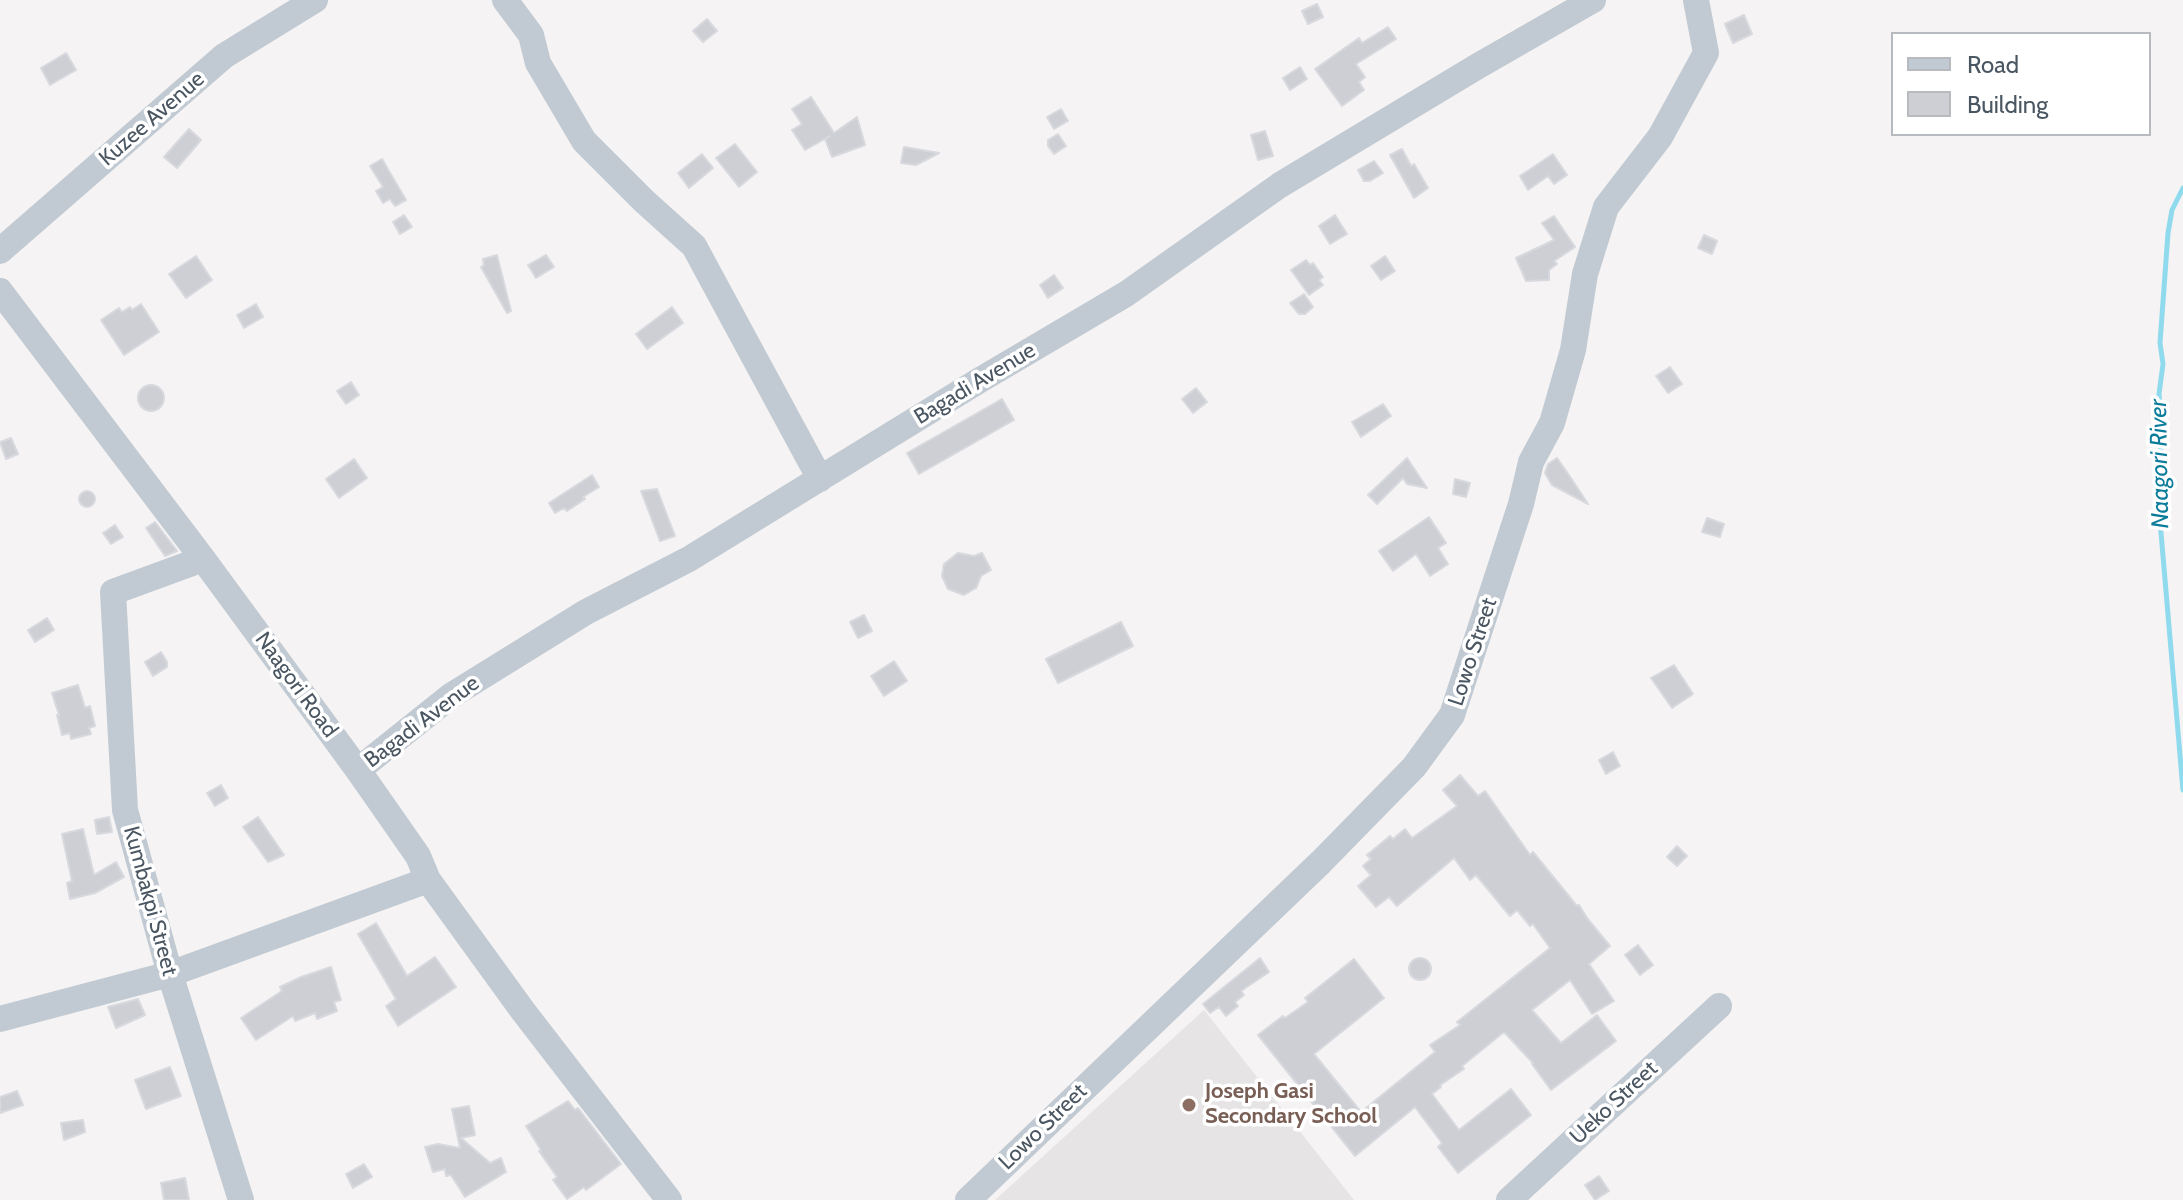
<!DOCTYPE html>
<style>
body{margin:0}
#map{position:relative;width:2183px;height:1200px;overflow:hidden;background:#f5f3f3;font-family:Cabin,sans-serif}
canvas{display:block}
.legend{position:absolute;left:1891px;top:32px;width:260px;height:104px;box-sizing:border-box;background:#fff;border:2px solid #b7bbc0;margin:0;padding:10px 14px;list-style:none;font-size:24px;color:#4a5661}
.legend li{display:flex;align-items:center;gap:16px;height:40px}
.legend b{width:40px;border:2px solid #b7bbc0}
</style>
<div id="map">
<canvas width="2183" height="1200"></canvas>
<ul class="legend">
<li><b style="height:10px;background:#c1cad2"></b>Road</li>
<li><b style="height:22px;background:#cdcfd5"></b>Building</li>
</ul>
</div>
<script>
const ctx = document.querySelector('canvas').getContext('2d');
ctx.lineJoin = 'round';
function paint(path, color) {
  ctx.fillStyle = color;
  ctx.fill(path, 'evenodd');
}
function strokePath(path, color, width, dash) {
  ctx.strokeStyle = color;
  ctx.lineWidth = width;
  ctx.lineCap = dash ? 'butt' : 'round';
  ctx.setLineDash(dash || []);
  ctx.stroke(path);
}
function label(font, color, halo, rows, align = 'center') {
  ctx.font = font + ' Cabin,sans-serif';
  ctx.lineWidth = 7;
  ctx.setLineDash([]);
  ctx.textBaseline = 'middle';
  ctx.strokeStyle = halo;
  ctx.fillStyle = color;
  for (const [text, x, y, turn = 0] of rows) {
    ctx.save();
    ctx.translate(x, y);
    ctx.rotate((+turn || 0) * Math.PI / 180);
    ctx.textAlign = isNaN(turn) ? turn : align;
    if (halo) ctx.strokeText(text, 0, 0);
    ctx.fillText(text, 0, 0);
    ctx.restore();
  }
}
paint(new Path2D(`
 M 1204,1010 L 1354,1200 L 995,1200 Z`), '#e6e4e5');
strokePath(new Path2D(`
 M 2183,188 L 2172,210 L 2168,233 L 2160,343 L 2163,364 L 2159,394 L 2161,419 L 2160,521 L 2183,790`), '#90daee', 5);
const building = new Path2D(`
 M 1317,4 L 1323,17 L 1308,24 L 1302,11 Z
 M 1744,15 L 1752,34 L 1733,43 L 1725,24 Z
 M 707,19 L 717,31 L 703,42 L 693,31 Z
 M 1388,27 L 1396,39 L 1356,64 L 1365,77 L 1359,82 L 1364,90 L 1342,106 L 1315,69 L 1359,38 L 1362,43 Z
 M 66,53 L 76,70 L 50,85 L 41,68 Z
 M 1300,67 L 1307,79 L 1290,90 L 1283,78 Z
 M 811,97 L 834,133 L 857,117 L 865,145 L 832,157 L 825,139 L 830,136 L 805,150 L 792,130 L 802,124 L 792,109 Z
 M 1061,109 L 1068,121 L 1054,129 L 1047,117 Z
 M 189,129 L 201,140 L 177,168 L 164,157 Z
 M 1265,131 L 1273,156 L 1258,160 L 1251,135 Z
 M 1058,134 L 1066,146 L 1054,154 L 1048,146 L 1048,140 Z
 M 735,144 L 757,172 L 739,187 L 716,158 Z
 M 904,147 L 939,153 L 916,165 L 901,163 Z
 M 1402,149 L 1411,166 L 1414,164 L 1428,188 L 1414,198 L 1390,155 Z
 M 702,154 L 713,168 L 689,188 L 678,173 Z
 M 1553,154 L 1567,175 L 1554,184 L 1548,176 L 1528,190 L 1520,176 Z
 M 382,159 L 406,200 L 395,206 L 390,199 L 383,203 L 376,191 L 383,187 L 370,166 Z
 M 1374,161 L 1383,173 L 1370,181 L 1364,181 L 1358,170 Z
 M 404,215 L 412,227 L 400,234 L 393,222 Z
 M 1335,215 L 1347,234 L 1330,244 L 1319,226 Z
 M 1554,216 L 1575,247 L 1554,261 L 1557,264 L 1549,270 L 1549,280 L 1526,281 L 1516,258 L 1554,240 L 1542,223 Z
 M 1704,235 L 1717,241 L 1712,254 L 1698,248 Z
 M 497,255 L 511,311 L 507,313 L 481,267 L 484,265 L 483,259 Z
 M 546,255 L 554,267 L 536,278 L 528,265 Z
 M 196,256 L 212,280 L 186,298 L 169,274 Z
 M 1385,256 L 1395,271 L 1381,280 L 1371,266 Z
 M 1306,260 L 1310,265 L 1313,263 L 1323,277 L 1319,280 L 1323,285 L 1309,295 L 1291,270 Z
 M 1054,275 L 1063,288 L 1048,298 L 1040,285 Z
 M 1304,294 L 1313,307 L 1305,314 L 1299,314 L 1290,303 Z
 M 141,304 L 159,332 L 124,355 L 101,320 L 119,308 L 122,312 L 130,307 L 132,310 Z
 M 256,304 L 263,317 L 244,328 L 237,315 Z
 M 672,307 L 683,323 L 647,349 L 636,334 Z
 M 1670,367 L 1682,384 L 1668,393 L 1656,376 Z
 M 351,382 L 359,395 L 346,404 L 337,391 Z
 M138 398a13 13 0 1 1 26 0a13 13 0 1 1-26 0Z
 M 1196,388 L 1207,402 L 1193,413 L 1182,399 Z
 M 1002,399 L 1014,420 L 919,474 L 907,453 Z
 M 1383,404 L 1391,416 L 1361,437 L 1352,422 Z
 M 11,438 L 18,454 L 6,459 L 0,442 Z
 M 1407,458 L 1427,488 L 1407,484 L 1403,478 L 1377,504 L 1368,495 Z
 M 1557,458 L 1571,478 L 1588,504 L 1552,485 L 1545,473 L 1548,464 Z
 M 354,459 L 367,478 L 339,498 L 326,479 Z
 M 592,475 L 599,487 L 583,497 L 585,499 L 567,511 L 564,508 L 555,513 L 549,503 Z
 M 1455,479 L 1470,483 L 1466,497 L 1453,494 Z
 M 657,489 L 675,536 L 660,541 L 641,491 Z
 M79 499a8 8 0 1 1 16 0a8 8 0 1 1-16 0Z
 M 1429,517 L 1446,543 L 1438,548 L 1448,564 L 1430,576 L 1416,554 L 1393,571 L 1379,551 Z
 M 1707,518 L 1724,524 L 1720,537 L 1702,532 Z
 M 155,522 L 177,551 L 165,556 L 146,528 Z
 M 115,525 L 123,537 L 111,544 L 103,533 Z
 M 958,553 L 974,556 L 982,553 L 991,570 L 981,576 L 976,588 L 964,595 L 948,589 L 942,576 L 944,564 Z
 M 864,615 L 872,631 L 858,638 L 850,622 Z
 M 47,618 L 54,630 L 35,642 L 28,630 Z
 M 1121,622 L 1133,646 L 1058,683 L 1046,659 Z
 M 161,652 L 167,662 L 167,667 L 153,676 L 145,662 Z
 M 894,661 L 907,681 L 884,696 L 871,676 Z
 M 1674,665 L 1693,694 L 1672,708 L 1651,678 Z
 M 78,685 L 85,708 L 90,706 L 95,726 L 89,728 L 91,734 L 71,739 L 70,733 L 62,735 L 57,715 L 59,715 L 52,693 Z
 M 1613,752 L 1620,766 L 1606,774 L 1599,760 Z
 M 1460,775 L 1478,796 L 1485,791 L 1530,855 L 1533,852 L 1577,906 L 1579,905 L 1587,918 L 1610,946 L 1589,964 L 1614,1001 L 1592,1014 L 1570,980 L 1532,1010 L 1561,1043 L 1597,1015 L 1616,1041 L 1551,1090 L 1532,1064 L 1533,1063 L 1504,1032 L 1462,1066 L 1464,1069 L 1440,1085 L 1441,1087 L 1432,1094 L 1459,1130 L 1511,1089 L 1531,1115 L 1458,1173 L 1438,1147 L 1442,1143 L 1415,1107 L 1355,1156 L 1258,1035 L 1283,1016 L 1285,1018 L 1308,1002 L 1305,998 L 1354,959 L 1384,998 L 1314,1054 L 1361,1112 L 1435,1052 L 1430,1045 L 1460,1025 L 1457,1022 L 1550,948 L 1533,924 L 1530,926 L 1517,910 L 1510,916 L 1476,875 L 1470,880 L 1454,858 L 1397,906 L 1389,897 L 1376,907 L 1358,886 L 1371,875 L 1363,866 L 1371,859 L 1367,855 L 1390,836 L 1393,839 L 1405,829 L 1412,838 L 1457,806 L 1443,790 Z
 M 221,785 L 228,798 L 215,806 L 207,793 Z
 M 109,817 L 112,832 L 97,834 L 95,820 Z
 M 258,817 L 284,855 L 268,862 L 243,827 Z
 M 83,829 L 94,875 L 116,862 L 124,877 L 95,893 L 70,899 L 67,883 L 72,881 L 62,834 Z
 M 1677,846 L 1687,856 L 1677,866 L 1667,857 Z
 M 376,923 L 407,976 L 435,957 L 456,987 L 398,1026 L 386,1006 L 396,999 L 358,934 Z
 M 1638,945 L 1653,965 L 1640,975 L 1625,955 Z
 M1409 969a11 11 0 1 1 22 0a11 11 0 1 1-22 0Z
 M 1260,958 L 1269,972 L 1241,991 L 1244,995 L 1235,1002 L 1238,1006 L 1226,1016 L 1219,1007 L 1210,1013 L 1203,1004 Z
 M 331,967 L 341,1000 L 334,1002 L 337,1011 L 317,1019 L 315,1013 L 295,1021 L 293,1016 L 256,1040 L 241,1018 L 282,991 L 280,987 L 301,977 Z
 M 138,999 L 145,1015 L 116,1028 L 108,1007 Z
 M 170,1067 L 181,1096 L 146,1109 L 135,1080 Z
 M 17,1091 L 23,1105 L 0,1113 L 0,1097 Z
 M 568,1101 L 575,1110 L 578,1108 L 621,1164 L 586,1190 L 584,1187 L 567,1199 L 553,1180 L 557,1177 L 539,1151 L 541,1150 L 526,1126 Z
 M 469,1106 L 475,1135 L 461,1138 L 490,1163 L 501,1158 L 506,1172 L 465,1197 L 451,1175 L 446,1176 L 445,1169 L 433,1172 L 425,1147 L 438,1144 L 460,1148 L 452,1109 Z
 M 83,1120 L 85,1132 L 64,1140 L 61,1123 Z
 M 364,1164 L 372,1177 L 353,1188 L 346,1174 Z
 M 1599,1176 L 1609,1191 L 1595,1200 L 1585,1185 Z
 M 185,1178 L 189,1200 L 164,1200 L 161,1183 Z`);
paint(building, '#cdcfd5');
strokePath(building, '#d7d9de', 2);
strokePath(new Path2D(`
 M 505,0 L 531,35 L 538,63 L 584,141 L 644,201 L 694,246 L 820,479
 M 0,251 L 224,56 L 315,0
 M 0,291 L 203,559 L 358,770 L 418,856 L 428,880 L 523,1011 L 669,1200
 M 203,559 L 113,592 L 125,810 L 170,974 L 241,1200
 M 358,770 L 452,695 L 586,612 L 689,559 L 980,380 L 1126,294 L 1280,185 L 1478,66 L 1593,0
 M 0,1019 L 170,974 L 428,880
 M 968,1200 L 1321,862 L 1414,767 L 1452,715 L 1521,504 L 1531,462 L 1552,423 L 1573,350 L 1585,274 L 1606,207 L 1660,137 L 1706,53 L 1696,0
 M 1509,1200 L 1719,1006`), '#c1cad2', 26);
for (const [x, y, r, color] of [
 [1189,1105,8,"#8d6e63"]
]) {
  const dot = new Path2D();
  dot.arc(x, y, r, 0, 2 * Math.PI);
  ctx.fillStyle = color;
  ctx.fill(dot);
  strokePath(dot, '#fff', 3);
}
label('22px', '#4a5661', '#fff', [
 ["Kuzee Avenue",152,119,-41],
 ["Bagadi Avenue",975,384,-31],
 ["Lowo Street",1473,652,-72],
 ["Naagori Road",296,685,54],
 ["Bagadi Avenue",422,722,-37],
 ["Kumbakpi Street",150,901,75],
 ["Ueko Street",1614,1103,-43],
 ["Lowo Street",1043,1127,-44]
]);
label('bold 22px', '#785e54', '#fff', [
 ["Joseph Gasi",1205,1092],
 ["Secondary School",1205,1117]
], 'left');
label('italic 24px', '#0c7c9b', '#fff', [
 ["Naagori River",2160,464,-91]
]);
</script>
